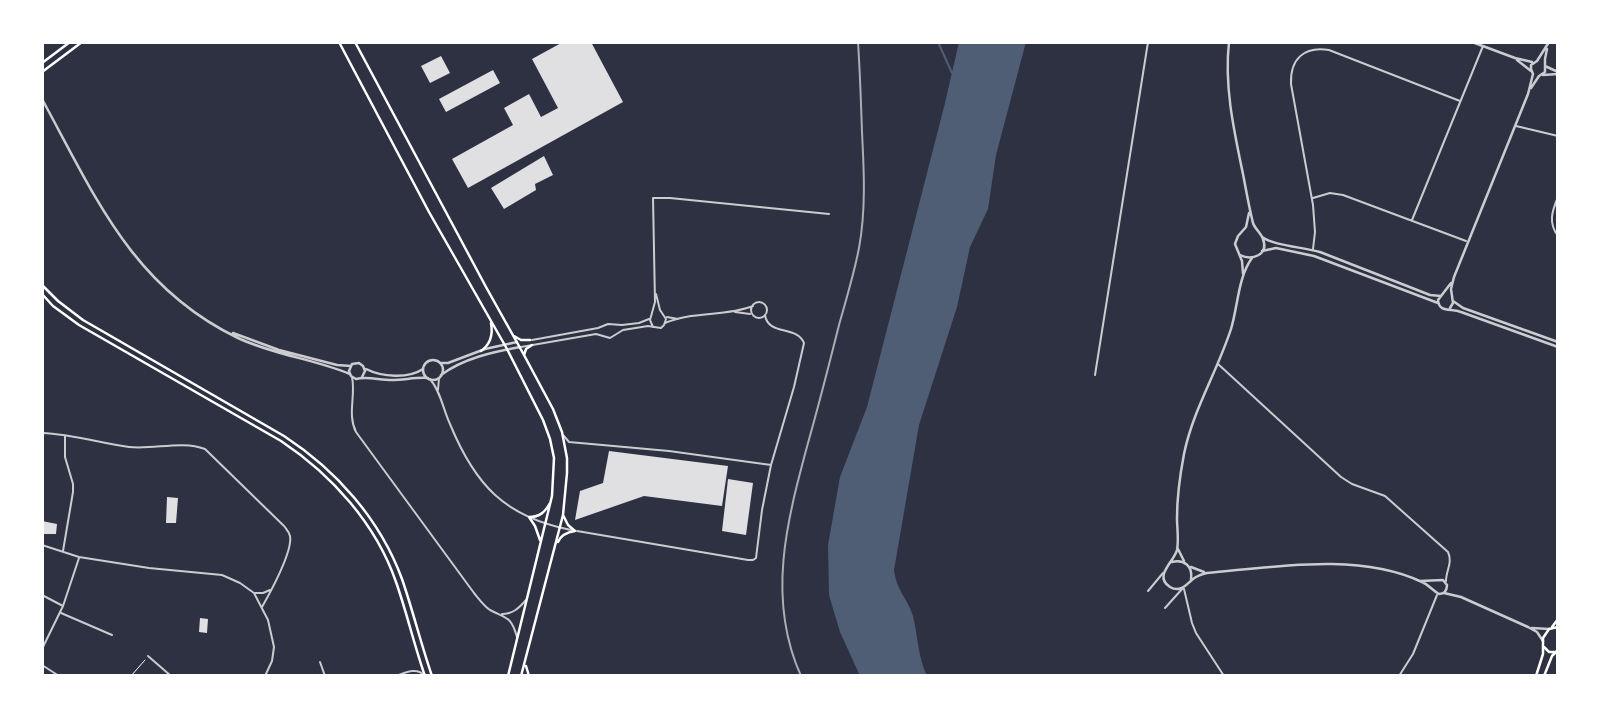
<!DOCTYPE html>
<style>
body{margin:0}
#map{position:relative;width:1600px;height:718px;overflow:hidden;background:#2d3142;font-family:"Source Sans 3",sans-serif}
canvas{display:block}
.frame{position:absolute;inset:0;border:44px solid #fff;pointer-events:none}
</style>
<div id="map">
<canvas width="1600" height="718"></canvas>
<div class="frame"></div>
</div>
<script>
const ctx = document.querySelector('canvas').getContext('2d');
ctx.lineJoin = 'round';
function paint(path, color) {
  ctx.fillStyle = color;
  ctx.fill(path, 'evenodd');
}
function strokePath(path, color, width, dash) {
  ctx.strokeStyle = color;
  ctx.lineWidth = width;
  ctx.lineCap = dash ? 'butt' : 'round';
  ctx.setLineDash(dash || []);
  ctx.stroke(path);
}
paint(new Path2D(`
 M 959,42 L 1026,42 L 996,155 L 988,209 L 970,247 L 957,307 L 919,425 L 894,570 C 897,592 908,599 913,616 C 918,637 918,657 927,676 L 860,676 L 840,632 L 829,595 L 828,545 L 840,477 L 867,407 L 945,103 Z`), '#4f5d75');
strokePath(new Path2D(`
 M 938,42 L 952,73`), '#4f5d75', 2);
paint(new Path2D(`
 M 563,42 L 591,42 L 623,102 L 468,188 L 452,159 L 513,125 L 504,108 L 529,94 L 541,117 L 558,108 L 532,59 Z
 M 441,56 L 450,73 L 430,83 L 421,66 Z
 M 493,70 L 500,83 L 446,112 L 439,99 Z
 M 544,156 L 553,175 L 535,184 L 536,190 L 504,209 L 491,188 Z
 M 609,451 L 728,466 L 722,506 L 644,496 L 575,520 L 580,491 L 603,483 Z
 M 728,479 L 753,483 L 746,535 L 722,531 Z
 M 167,497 L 178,498 L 176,523 L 166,523 Z
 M 42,521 L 57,524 L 56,534 L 42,534 Z
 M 200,618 L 208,619 L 207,633 L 199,632 Z`), '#e0e0e3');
strokePath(new Path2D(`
 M 131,676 L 145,660`), '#fff', 1);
strokePath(new Path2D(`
 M 1095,375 L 1148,42
 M 1148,591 L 1163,573
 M 1165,608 L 1183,588`), '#caccd0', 2);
strokePath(new Path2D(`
 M 1516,126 L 1558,136
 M 1558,197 C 1552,211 1548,223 1558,236
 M 1313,198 L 1330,193 L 1343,195 L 1466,241
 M 1412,220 L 1483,46
 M 1313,249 L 1315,232 L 1313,205 L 1291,84 C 1290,59 1304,46 1329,50 L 1460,101
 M751 310a8 8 0 1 1 16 0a8 8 0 1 1-16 0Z
 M 735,312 L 750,314
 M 667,317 L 678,319
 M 665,323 C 692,311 725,317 753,306
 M 653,327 L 650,320 L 655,302 L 653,198 L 670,198 L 829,214
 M 532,340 L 598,328 L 608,324 L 622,325 L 639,323 L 649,319
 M 521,347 L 596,334 L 610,338 L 623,330 L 648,326 L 661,328 L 664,325 L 666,319 L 660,310 L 656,294
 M 1218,364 L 1341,477 L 1352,484 L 1385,496 L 1448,552 C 1453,563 1446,570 1446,581
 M 352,377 C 356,396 347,414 356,432 L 474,593 C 479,599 484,606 490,610 C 507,619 511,616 517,637
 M 430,379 C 441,392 443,409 450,424 C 475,485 505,517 571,530
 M 438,390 L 439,378
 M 42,433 C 72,434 100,443 129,447 C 154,450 181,440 205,449 L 284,526 C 287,530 289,532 290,536 C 293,551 270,593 262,607
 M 564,436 L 569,442 L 669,451 L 771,465
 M 577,531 L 748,560 L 753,560 L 756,558 L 762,510 L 771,465 L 794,387 L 804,343 C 797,325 768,336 765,315
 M 42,545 L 79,557 L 149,568 L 222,575 L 240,583 L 254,593 L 268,620 L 274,647 L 272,661 L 265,676
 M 63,551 L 73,492 L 73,484 L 65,457 L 65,436
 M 1184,589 L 1192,623 L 1196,633 L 1224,676
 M 255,593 L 263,593 L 270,590
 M 42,595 L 63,606
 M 61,613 L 112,635
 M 502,614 C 513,614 519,608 526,600
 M 42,649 L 63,606 L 79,558
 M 148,656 L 171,676
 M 320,662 L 325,676
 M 42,665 L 59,676
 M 396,676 C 405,673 416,667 424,675
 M 1399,676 L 1413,654 L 1437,595`), '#caccd0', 2);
strokePath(new Path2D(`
 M 1229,42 C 1224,86 1234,131 1243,174 C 1246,190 1249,207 1253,223 C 1255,229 1261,233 1263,239 C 1269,255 1252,261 1240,255
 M 1472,42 L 1515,58 L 1532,62
 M 1517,60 L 1531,71
 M 1545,66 L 1558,72
 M 1543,75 L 1558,74
 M 1531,88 L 1539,76 L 1545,72 L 1545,59 L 1547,49
 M 42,99 C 95,196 132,287 238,338 C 274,355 314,359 350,374
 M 1262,237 C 1275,246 1303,247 1320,252 L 1430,295 L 1441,296
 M 1262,251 L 1276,248 L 1314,256 L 1438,303
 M 1252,258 C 1238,277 1238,306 1231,329 C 1217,372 1193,410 1184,454 C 1180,475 1177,497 1177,518 C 1177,528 1179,540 1177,550 C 1174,562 1153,576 1170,587 C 1180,593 1186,585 1193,579 C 1197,576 1202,574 1207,573 C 1274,567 1359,552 1422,582 C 1429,585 1433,591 1439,594 C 1445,594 1447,590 1447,585 L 1443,580 L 1420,581
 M 1243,274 L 1242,261 L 1235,244 L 1238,236 L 1246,227 L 1249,213
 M 1451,283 L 1438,300 C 1439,313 1451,308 1461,312 L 1558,347
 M 1453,301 L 1463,308 L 1558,342
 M 1450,308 L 1453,303 L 1451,289 L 1454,277 L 1528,94 L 1533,74 L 1531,69 L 1531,65 L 1537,61 L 1549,42
 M 233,333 L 279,350 L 337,365 L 351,366
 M423 370a10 10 0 1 1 20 0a10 10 0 1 1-20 0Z
 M 440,363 L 448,363 L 485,349 L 517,342
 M 366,369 C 382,377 408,379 423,369
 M 441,375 C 464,358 493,352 520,347
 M 362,377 L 365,371 L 363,366 L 359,363 L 352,364 L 349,371 L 351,376 L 356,379 C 367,376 379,380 392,380 C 404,380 416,377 428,378
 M 1178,549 L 1184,561
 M 1172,562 C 1184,559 1193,566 1191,579
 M 1191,567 L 1204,572
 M 1444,593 L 1461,597 L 1528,627 L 1537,632 L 1543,641
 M 1532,628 L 1549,629`), '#caccd0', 2.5);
strokePath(new Path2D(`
 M 42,63 L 70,42
 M 42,72 L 82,42
 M 42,285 L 58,301 L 83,320 L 284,436 C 336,470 380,519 402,579 C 413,611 421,644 432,676
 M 42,294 L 53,306 L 79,325 L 281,441 C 332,475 376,524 396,582 C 407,613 414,645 425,676`), '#fff', 2.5);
strokePath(new Path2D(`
 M 339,42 L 429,212 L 507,349 L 543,420 L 550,439 L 554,458 L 552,496 L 508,676
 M 355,42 L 486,287 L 524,355 L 553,409 L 562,432 L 567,458 L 567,473 L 563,515 L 521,676
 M 514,336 L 521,340 L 530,340
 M 481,351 C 491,344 493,334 491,323
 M 524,355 L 526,349 L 532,345
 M 540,540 L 535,526 L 529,517 C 540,517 545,512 550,503
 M 558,542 C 561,535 568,532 575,531 L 568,525 L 563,515
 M 1552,627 L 1558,619
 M 1544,647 L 1549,652 L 1556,652
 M 526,666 L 529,676
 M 1536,676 L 1543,654 L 1543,638 L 1549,629 L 1558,627
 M 1544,676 L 1552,656 L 1558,650`), '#fff', 2.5);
strokePath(new Path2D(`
 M 801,676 C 766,598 787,521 808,443 C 819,404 829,365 839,325 C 846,300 854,274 859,248 C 866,210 864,171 862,132 C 861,102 860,72 858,42`), '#abadb3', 2);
</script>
